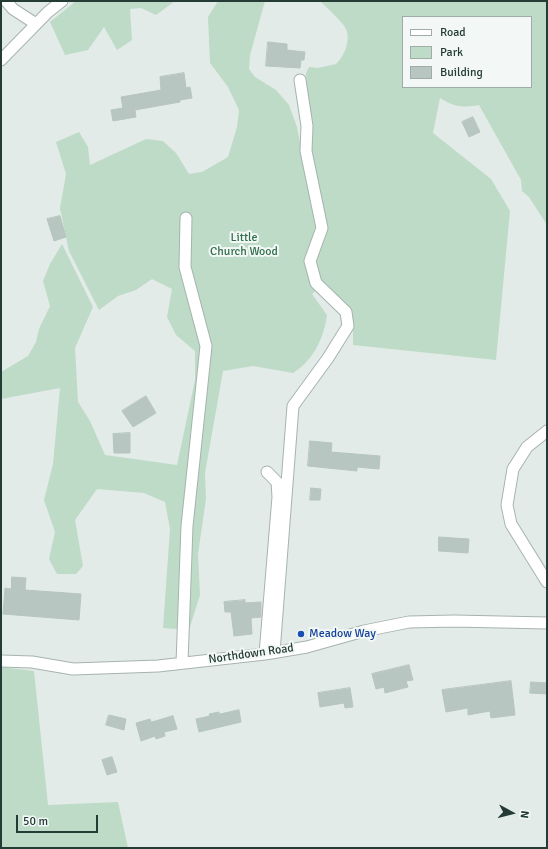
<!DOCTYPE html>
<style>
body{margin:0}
#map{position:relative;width:548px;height:849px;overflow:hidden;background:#e3ebe8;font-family:Signika,sans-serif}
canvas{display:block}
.frame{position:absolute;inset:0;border:2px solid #243b36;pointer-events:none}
.legend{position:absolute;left:402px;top:16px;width:130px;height:72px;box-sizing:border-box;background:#f3f8f6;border:1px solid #a0aca9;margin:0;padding:5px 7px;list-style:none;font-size:12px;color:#243b36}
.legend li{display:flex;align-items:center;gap:8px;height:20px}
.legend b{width:20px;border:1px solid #a0aca9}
.north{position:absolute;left:492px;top:793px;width:40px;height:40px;-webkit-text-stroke:3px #f3f8f6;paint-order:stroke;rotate:97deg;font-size:11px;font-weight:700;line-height:16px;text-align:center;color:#243b36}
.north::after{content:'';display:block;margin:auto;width:14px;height:18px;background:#243b36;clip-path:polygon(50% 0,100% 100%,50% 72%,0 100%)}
.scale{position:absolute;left:16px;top:815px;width:82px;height:18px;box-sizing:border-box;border:2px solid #243b36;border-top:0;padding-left:5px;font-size:12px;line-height:14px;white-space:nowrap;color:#243b36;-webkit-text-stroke:3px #f3f8f6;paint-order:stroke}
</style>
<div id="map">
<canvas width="548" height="849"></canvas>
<div class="frame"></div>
<ul class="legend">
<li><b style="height:5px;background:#fff"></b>Road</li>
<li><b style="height:11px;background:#bddbc7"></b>Park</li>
<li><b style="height:11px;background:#b8c6c1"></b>Building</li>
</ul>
<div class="north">N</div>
<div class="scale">50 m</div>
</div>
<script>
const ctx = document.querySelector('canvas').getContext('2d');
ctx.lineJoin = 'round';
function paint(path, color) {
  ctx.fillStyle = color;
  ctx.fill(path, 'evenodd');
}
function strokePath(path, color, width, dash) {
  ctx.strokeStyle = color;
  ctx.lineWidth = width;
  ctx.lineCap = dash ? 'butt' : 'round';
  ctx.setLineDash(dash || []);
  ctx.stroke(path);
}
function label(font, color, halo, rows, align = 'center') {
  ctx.font = font + ' Signika,sans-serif';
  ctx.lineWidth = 4;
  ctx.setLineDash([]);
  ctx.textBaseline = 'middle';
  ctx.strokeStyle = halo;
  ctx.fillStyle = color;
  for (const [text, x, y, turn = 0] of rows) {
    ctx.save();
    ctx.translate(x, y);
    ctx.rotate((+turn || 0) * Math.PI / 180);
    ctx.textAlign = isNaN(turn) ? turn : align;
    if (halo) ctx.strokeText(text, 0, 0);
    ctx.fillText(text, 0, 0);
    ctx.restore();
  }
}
paint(new Path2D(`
 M 76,1 L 175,1 L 156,15 L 141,8 L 130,9 L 132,40 L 117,50 L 104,27 L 88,50 L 65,55 L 50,22 Z
 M 218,1 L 265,1 L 250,55 L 249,69 L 255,77 L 276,90 L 289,105 L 297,127 L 300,143 L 309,144 L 306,73 L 309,67 L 318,68 L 336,64 C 344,57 351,40 346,29 C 342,21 327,8 320,1 L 547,1 L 547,225 L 529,197 L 522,191 L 521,180 L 479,105 C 463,108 454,107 440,98 L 433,133 L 491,179 L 510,211 L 496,360 L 353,345 L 353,327 L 350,309 L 324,291 L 321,286 L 312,294 L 327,315 C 324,338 313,361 293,373 L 253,366 L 223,371 L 205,473 L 206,499 L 198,554 L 200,595 L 189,630 L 163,628 L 170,529 L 165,502 L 144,493 L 97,489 L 75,520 L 83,566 L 76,574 L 57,574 L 49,559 L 55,532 L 44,500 L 53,464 L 60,388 L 1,399 L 1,372 L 28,356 L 36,342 L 39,329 L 50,306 L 43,281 L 50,264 L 62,244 L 93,307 L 75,348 L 78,402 L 90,421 L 105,455 L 177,465 L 195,380 L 195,351 L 176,335 L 167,317 L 172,289 L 152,279 L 136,290 L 118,296 L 99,310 L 69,251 L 60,208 L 66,174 L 56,142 L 79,132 L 88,147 L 90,165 L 146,139 L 163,141 L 176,153 L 189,174 L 202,172 L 228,157 L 237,127 L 239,110 L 228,87 L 210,63 L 208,17 ZM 403,17 L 531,17 L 531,87 L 403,87 Z
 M 1,667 L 34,671 L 48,805 L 118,802 L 128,848 L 1,848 Z`), '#bddbc7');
const building = new Path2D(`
 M 268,42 L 287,44 L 287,50 L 305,52 L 304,60 L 301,60 L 300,68 L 266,66 Z
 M 184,73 L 186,88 L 190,87 L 192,98 L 180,100 L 180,102 L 135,110 L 136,117 L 113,121 L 111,110 L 123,108 L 121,97 L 161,90 L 160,77 Z
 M 473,117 L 480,132 L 469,137 L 462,122 Z
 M 60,216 L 66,237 L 54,241 L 47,219 Z
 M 146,396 L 156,413 L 133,427 L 122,411 Z
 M 130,433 L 130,453 L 114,453 L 113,434 Z
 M 310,441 L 332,443 L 331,452 L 380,456 L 379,469 L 357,467 L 357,471 L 308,466 Z
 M 311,488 L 321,489 L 320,500 L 310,500 Z
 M 439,537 L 469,539 L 468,553 L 439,551 Z
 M 12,577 L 26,578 L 25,590 L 81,594 L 79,620 L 3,614 L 5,588 L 11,589 Z
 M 245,600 L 245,603 L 261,602 L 261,617 L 251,618 L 252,634 L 234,636 L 231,612 L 225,612 L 224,602 Z
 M 409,665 L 413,680 L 406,681 L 408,687 L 385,693 L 384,687 L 376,689 L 372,674 Z
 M 511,681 L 515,715 L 491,718 L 490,711 L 468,715 L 468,708 L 446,712 L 442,690 Z
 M 531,682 L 547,683 L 547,694 L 530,693 Z
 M 350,688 L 353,707 L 345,708 L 344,703 L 320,707 L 318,693 Z
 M 239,710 L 241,722 L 199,732 L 196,719 L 210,716 L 209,714 L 219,712 L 219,714 Z
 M 109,715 L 126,719 L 124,730 L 106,725 Z
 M 173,716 L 177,729 L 164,732 L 165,736 L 156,739 L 155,736 L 141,741 L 136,723 L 150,719 L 151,722 Z
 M 112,757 L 117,772 L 107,775 L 102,760 Z`);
paint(building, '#b8c6c1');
strokePath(building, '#b6c5bf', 1);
const minor = new Path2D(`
 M 6,1 L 13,9 L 36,24
 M 1,60 L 48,12 L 62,1
 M 547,431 L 527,447 L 513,469 L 507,505 L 511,524 L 547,582
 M 274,652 L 293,406 L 328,358 L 348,326 L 346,312 L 316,283 L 310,261 L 322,228 L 306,151 L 307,126 L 300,80
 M 265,654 L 278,497 L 277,482 L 267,472
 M 1,661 L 32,662 L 73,669 L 158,666 L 265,654 L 307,647 L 364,631 L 409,622 L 454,621 L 547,623
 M 182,663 L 187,526 L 206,346 L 185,267 L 186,218`);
strokePath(minor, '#a6b3af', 13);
strokePath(minor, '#fff', 11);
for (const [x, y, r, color] of [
 [301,634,4,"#1a4fb4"]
]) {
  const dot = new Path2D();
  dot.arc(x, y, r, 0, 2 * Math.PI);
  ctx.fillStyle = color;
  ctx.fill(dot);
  strokePath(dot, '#f3f8f6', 1.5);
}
label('12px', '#316f4d', '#f3f8f6', [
 ["Little",244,238],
 ["Church Wood",244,252]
]);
label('12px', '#164399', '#f3f8f6', [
 ["Meadow Way",309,634]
], 'left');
label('12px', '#243b36', '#f3f8f6', [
 ["Northdown Road",251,654,-8]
]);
</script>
